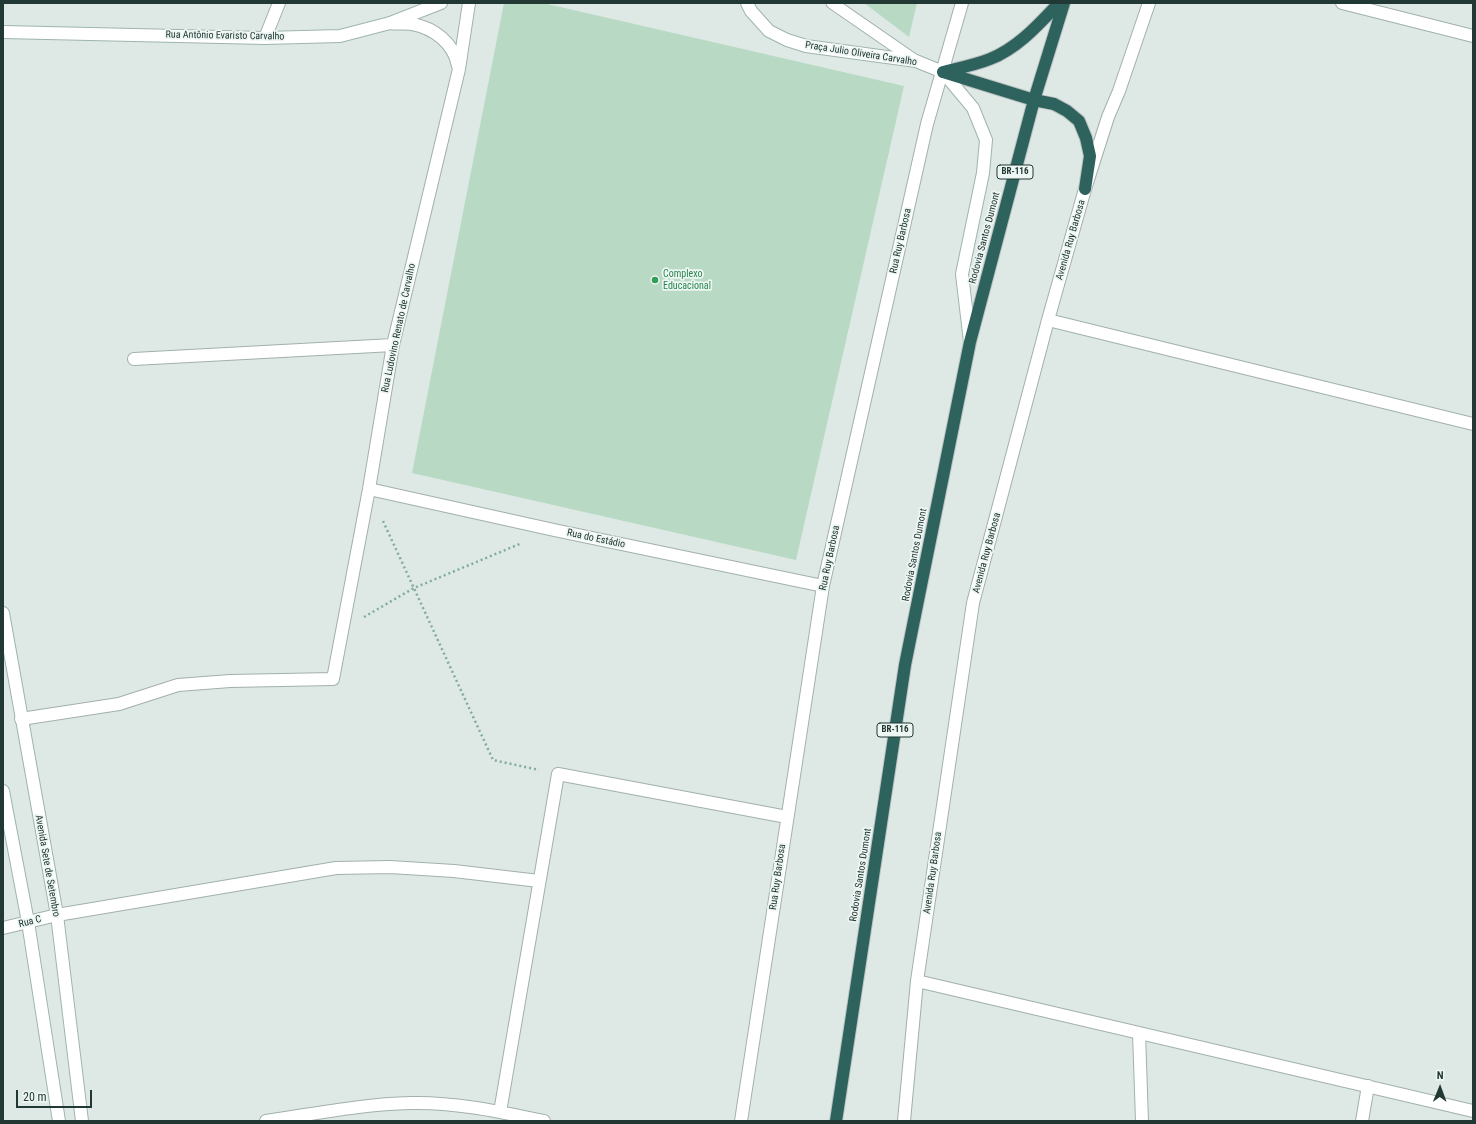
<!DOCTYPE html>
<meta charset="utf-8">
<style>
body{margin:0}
#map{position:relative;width:1476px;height:1124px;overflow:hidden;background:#dee9e5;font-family:"Roboto Condensed",sans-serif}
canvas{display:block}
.frame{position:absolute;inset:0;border:4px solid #213834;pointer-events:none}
.north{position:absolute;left:1420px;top:1068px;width:40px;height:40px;-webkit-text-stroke:3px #eef6f3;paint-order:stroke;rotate:1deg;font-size:11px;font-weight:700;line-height:16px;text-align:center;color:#213834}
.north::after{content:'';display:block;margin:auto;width:14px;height:18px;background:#213834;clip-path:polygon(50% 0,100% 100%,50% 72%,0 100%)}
.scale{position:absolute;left:16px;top:1090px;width:76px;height:18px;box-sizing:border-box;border:2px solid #213834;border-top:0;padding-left:5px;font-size:12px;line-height:14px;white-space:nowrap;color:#213834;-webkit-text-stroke:3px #eef6f3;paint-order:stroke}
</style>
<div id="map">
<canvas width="1476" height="1124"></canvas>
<div class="frame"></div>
<div class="north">N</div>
<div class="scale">20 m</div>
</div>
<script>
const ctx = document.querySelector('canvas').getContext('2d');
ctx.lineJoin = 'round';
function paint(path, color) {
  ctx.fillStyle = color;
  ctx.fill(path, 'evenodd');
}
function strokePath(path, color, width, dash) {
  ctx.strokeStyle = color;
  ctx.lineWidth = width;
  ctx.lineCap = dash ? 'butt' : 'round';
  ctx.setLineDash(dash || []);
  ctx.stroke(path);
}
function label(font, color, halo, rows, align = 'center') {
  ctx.font = font + ' "Roboto Condensed",sans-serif';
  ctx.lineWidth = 3.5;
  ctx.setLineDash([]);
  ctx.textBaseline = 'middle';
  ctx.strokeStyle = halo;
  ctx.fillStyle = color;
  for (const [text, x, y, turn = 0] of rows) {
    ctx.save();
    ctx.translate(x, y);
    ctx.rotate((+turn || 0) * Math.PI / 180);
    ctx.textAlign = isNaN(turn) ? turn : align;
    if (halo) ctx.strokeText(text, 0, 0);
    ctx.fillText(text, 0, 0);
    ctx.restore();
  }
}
paint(new Path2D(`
 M 504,3 L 543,3 L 904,86 L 796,560 L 412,473 Z
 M 864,3 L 917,3 L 909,37 Z`), '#b8dac4');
const lane = new Path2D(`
 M 832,3 L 916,61`);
const street = new Path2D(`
 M 1342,3 L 1473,36
 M 390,23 C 397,24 405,23 412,24 C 434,28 454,43 458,66
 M 265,38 L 279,3
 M 1048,320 L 1473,424
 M 134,359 L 393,345
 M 369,489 L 554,530 L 823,586
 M 21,719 L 119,704 L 178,685 L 230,681 L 333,679 L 369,489 L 393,345 L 459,69 L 469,3
 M 3,928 L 57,915 L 336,868 L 390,867 L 454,871 L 539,881
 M 917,981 L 1473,1111
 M 1139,1033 L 1142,1121
 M 500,1112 L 558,774 L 787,817
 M 266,1121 C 314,1114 363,1104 411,1103 C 456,1102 500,1112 544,1121
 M 741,1121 L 823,586 L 927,124 L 962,3
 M 904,1121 L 917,981 L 973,603 L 1048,320 L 1085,189 L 1108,117 L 1119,91 L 1149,3
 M 1362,1121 L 1368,1086`);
const secondary = new Path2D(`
 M 747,3 L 751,11 L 769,31 L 787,40 L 806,46 L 916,61 L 943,72 L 973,108 L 986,140 L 983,173 L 962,274 L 970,342
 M 3,32 L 265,38 L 340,36 L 390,23 L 441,3
 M 3,613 L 57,915 L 82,1121
 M 3,791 L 28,922 L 59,1121`);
const highway = new Path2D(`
 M 943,72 L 1034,100 L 1054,104 L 1067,111 L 1079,121 L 1086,138 L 1090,156 L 1085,189
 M 943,72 C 959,68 975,65 990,59 C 1018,48 1039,24 1059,3
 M 836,1121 L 905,665 L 970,342 L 1034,100 L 1064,3`);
strokePath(lane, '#a2b0ac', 13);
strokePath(street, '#a2b0ac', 14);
strokePath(secondary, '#9eb4ae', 14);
strokePath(highway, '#bcc3c2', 14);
strokePath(new Path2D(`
 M 383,521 L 493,760 L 539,770
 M 364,617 L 414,588 L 522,543`), '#80aba2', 2.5, [2, 3]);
strokePath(lane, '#fff', 11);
strokePath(street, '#fff', 12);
strokePath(secondary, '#fff', 12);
strokePath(highway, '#2e625d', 12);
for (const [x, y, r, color] of [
 [655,280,4,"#2e9e5b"]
]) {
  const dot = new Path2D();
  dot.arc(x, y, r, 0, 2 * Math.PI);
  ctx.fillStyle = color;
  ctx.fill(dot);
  strokePath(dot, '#eef6f3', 1.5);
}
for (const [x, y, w] of [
 [1015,172,36],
 [895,730,36]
]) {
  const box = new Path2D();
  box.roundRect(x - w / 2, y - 7, w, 14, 3);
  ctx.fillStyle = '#eef6f3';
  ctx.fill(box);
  strokePath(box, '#213834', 1);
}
label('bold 9px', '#213834', null, [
 ["BR-116",1015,172],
 ["BR-116",895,730]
]);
label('10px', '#213834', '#eef6f3', [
 ["Rua Antônio Evaristo Carvalho",225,36,1],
 ["Praça Julio Oliveira Carvalho",861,54,9],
 ["Rodovia Santos Dumont",985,238,-75],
 ["Avenida Ruy Barbosa",1071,240,-74],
 ["Rua Ruy Barbosa",901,241,-77],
 ["Rua Ludovino Renato de Carvalho",399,328,-78],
 ["Rua do Estádio",596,539,12],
 ["Avenida Ruy Barbosa",987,553,-75],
 ["Rodovia Santos Dumont",915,555,-79],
 ["Rua Ruy Barbosa",830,558,-78],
 ["Avenida Sete de Setembro",47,866,80],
 ["Avenida Ruy Barbosa",933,873,-82],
 ["Rodovia Santos Dumont",861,875,-81],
 ["Rua Ruy Barbosa",778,877,-82],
 ["Rua C",30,922,-14]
]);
label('10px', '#27864d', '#eef6f3', [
 ["Complexo",663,274],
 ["Educacional",663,286]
], 'left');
</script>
